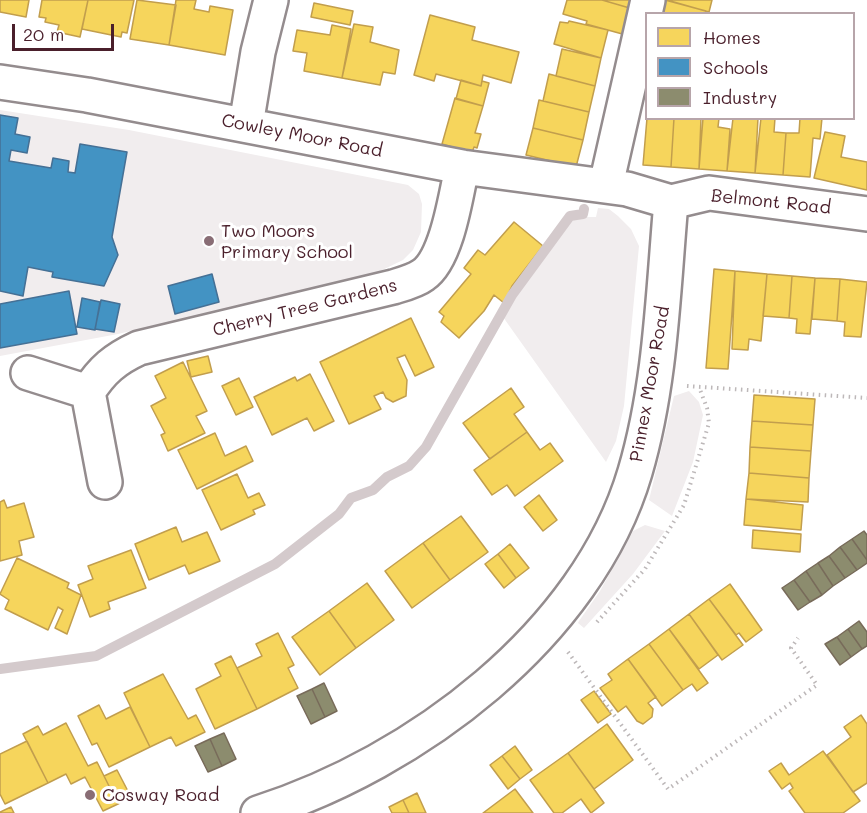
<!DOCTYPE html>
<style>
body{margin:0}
#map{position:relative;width:867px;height:813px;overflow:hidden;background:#fff;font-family:Mali,sans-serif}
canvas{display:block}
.legend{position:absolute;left:645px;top:12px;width:210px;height:108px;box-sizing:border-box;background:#fff;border:2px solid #b7a5aa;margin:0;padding:8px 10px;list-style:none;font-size:18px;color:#4a1f2b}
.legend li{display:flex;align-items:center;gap:12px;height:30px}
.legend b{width:30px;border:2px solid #b7a5aa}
.scale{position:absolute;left:12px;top:24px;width:102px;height:27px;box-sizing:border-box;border:3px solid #4a1f2b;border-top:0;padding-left:8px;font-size:18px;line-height:21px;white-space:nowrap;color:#4a1f2b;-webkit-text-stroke:4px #fff;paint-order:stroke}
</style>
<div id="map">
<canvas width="867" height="813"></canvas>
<ul class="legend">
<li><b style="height:16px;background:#f6d55c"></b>Homes</li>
<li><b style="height:16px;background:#4393c3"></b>Schools</li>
<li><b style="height:16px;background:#8c8c6e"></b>Industry</li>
</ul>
<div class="scale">20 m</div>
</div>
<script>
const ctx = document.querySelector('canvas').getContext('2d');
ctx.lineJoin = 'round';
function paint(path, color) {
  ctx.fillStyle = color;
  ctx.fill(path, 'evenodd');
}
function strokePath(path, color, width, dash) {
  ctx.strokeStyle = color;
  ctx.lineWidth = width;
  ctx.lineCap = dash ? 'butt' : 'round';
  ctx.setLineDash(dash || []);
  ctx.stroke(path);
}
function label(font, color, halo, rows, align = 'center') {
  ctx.font = font + ' Mali,sans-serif';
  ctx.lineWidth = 6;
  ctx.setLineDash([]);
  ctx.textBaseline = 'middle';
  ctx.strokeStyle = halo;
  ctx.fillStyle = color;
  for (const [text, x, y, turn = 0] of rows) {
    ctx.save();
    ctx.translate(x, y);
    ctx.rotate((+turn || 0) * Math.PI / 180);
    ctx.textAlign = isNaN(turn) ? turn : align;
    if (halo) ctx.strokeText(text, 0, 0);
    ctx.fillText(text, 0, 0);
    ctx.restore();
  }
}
paint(new Path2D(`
 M 0,110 L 129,130 L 408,185 L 419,194 L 422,204 L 421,232 L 413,250 L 403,260 L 376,273 L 118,334 L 0,356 Z
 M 598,208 L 609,209 L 618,216 L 631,229 L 639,246 L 624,406 L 616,441 L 606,462 L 503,317 L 510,302 L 572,220 L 580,217 L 596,217 Z
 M 689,391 L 699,402 L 703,415 L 693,462 L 672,516 L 649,500 L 674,396 Z
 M 645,525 L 665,531 L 633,574 L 584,628 L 578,623 L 579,621 L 600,591 L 633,531 Z`), '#f1edee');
const homes = new Path2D(`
 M 0,0 L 29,0 L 26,17 L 0,12 Z
 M 42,0 L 88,0 L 80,37 L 57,32 L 59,25 L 45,22 L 46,18 L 39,17 Z
 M 88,0 L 134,0 L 127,33 L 122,32 L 121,37 L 82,29 Z
 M 137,0 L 176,5 L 169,45 L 130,39 Z
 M 176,0 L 196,0 L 194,9 L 209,12 L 210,6 L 233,10 L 225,55 L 169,45 Z
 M 567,0 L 602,0 L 633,9 L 626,35 L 586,24 L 587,21 L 563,14 Z
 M 602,0 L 636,0 L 633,9 Z
 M 665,0 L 706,11 L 705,14 L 661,14 Z
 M 667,0 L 712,0 L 709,12 Z
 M 314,3 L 353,11 L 350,25 L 311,17 Z
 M 430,15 L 475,27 L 472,40 L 519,52 L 511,83 L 483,75 L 481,86 L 436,74 L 434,81 L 414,75 Z
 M 569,21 L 608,30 L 601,58 L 554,44 L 560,22 L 568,23 Z
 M 354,24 L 373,27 L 370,42 L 399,50 L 395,74 L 383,72 L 380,85 L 342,78 Z
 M 332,25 L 351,29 L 342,78 L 304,71 L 307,53 L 293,51 L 297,30 L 330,35 Z
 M 562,49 L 601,58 L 595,86 L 556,76 Z
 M 549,74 L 595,86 L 589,112 L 543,101 Z
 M 461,80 L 481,86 L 482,81 L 489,83 L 483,106 L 456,99 Z
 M 455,98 L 483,106 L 475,133 L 481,134 L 477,148 L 474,147 L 472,153 L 442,144 Z
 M 539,100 L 589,112 L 583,140 L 533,128 Z
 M 647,118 L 674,118 L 671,167 L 643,165 Z
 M 674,118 L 701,118 L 699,169 L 671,167 Z
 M 703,118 L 719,118 L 718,127 L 730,129 L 727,171 L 699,169 Z
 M 733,118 L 758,118 L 755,173 L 727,171 Z
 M 761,118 L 775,118 L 774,132 L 786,133 L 783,175 L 755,173 Z
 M 800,118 L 822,118 L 820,139 L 813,138 L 810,177 L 783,175 L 786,133 L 799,133 Z
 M 533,128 L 583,140 L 576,167 L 526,155 Z
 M 825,132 L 845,136 L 841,157 L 867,162 L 867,190 L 814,178 Z
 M 514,222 L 543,246 L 512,286 L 504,303 L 494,295 L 484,311 L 459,338 L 441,322 L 444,316 L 439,312 L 471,274 L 464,268 L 478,250 L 485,255 Z
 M 714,269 L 735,271 L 728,369 L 706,368 Z
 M 735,271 L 767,274 L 761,341 L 749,339 L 748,350 L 732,349 Z
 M 767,274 L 792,276 L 789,318 L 763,316 Z
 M 792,276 L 815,278 L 810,334 L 796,333 L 797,319 L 789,318 Z
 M 815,278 L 840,279 L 837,321 L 812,319 Z
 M 840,279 L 867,282 L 861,337 L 844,336 L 845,322 L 837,321 Z
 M 411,318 L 434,367 L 415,376 L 405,355 L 397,358 L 407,380 L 406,396 L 393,402 L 386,398 L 383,392 L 374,396 L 381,409 L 349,424 L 320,362 Z
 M 208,356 L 212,372 L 191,377 L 187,361 Z
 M 183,362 L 207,411 L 196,416 L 205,433 L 168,451 L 161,435 L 165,433 L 151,406 L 166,398 L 155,376 Z
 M 310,374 L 334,421 L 314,431 L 307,418 L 272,435 L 254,397 L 295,377 L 297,381 Z
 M 239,378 L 253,407 L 236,415 L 222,386 Z
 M 511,388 L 524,407 L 514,414 L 527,432 L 490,459 L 463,423 Z
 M 754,395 L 815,399 L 813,425 L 752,421 Z
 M 752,421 L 813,425 L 811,451 L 750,447 Z
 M 527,432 L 540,450 L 550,443 L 563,461 L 515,496 L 507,485 L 492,495 L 474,470 Z
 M 215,433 L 225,456 L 246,446 L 253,461 L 197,489 L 178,450 Z
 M 750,447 L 811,451 L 809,478 L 749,473 Z
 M 749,473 L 809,478 L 808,502 L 746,499 Z
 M 237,474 L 248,498 L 259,493 L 265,505 L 253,510 L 255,514 L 221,530 L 202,490 Z
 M 539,495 L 557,520 L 543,531 L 524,507 Z
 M 746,499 L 803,505 L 801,530 L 744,525 Z
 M 4,500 L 7,508 L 24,503 L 34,537 L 19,541 L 22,555 L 0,561 L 0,502 Z
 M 461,516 L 488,552 L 450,580 L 423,543 Z
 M 176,527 L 182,542 L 207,532 L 220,561 L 189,574 L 185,565 L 149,580 L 135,544 Z
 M 753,530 L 801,534 L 800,552 L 752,548 Z
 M 423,543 L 450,580 L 412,608 L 385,571 Z
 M 510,544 L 529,568 L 516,578 L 498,554 Z
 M 131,550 L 146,588 L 108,602 L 110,609 L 90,617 L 78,585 L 93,579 L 88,566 Z
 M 498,554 L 516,578 L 504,588 L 485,564 Z
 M 17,558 L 69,583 L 67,588 L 81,595 L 67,634 L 55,628 L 63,610 L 58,607 L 48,630 L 5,609 L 9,600 L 0,594 Z
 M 367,583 L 394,620 L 356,648 L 329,611 Z
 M 730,584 L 762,630 L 746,642 L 739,633 L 736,635 L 709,599 Z
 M 709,599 L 743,645 L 722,660 L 689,614 Z
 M 329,611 L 356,648 L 320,675 L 292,637 Z
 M 689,614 L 718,655 L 699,669 L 669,629 Z
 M 669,629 L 708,683 L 697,691 L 692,684 L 683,690 L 649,644 Z
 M 278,633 L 294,665 L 288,668 L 298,688 L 257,709 L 237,668 L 262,656 L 256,644 Z
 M 649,644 L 683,690 L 662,706 L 628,659 Z
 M 231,656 L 257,709 L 215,729 L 196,689 L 221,676 L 215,664 Z
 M 628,659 L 656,697 L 648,703 L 653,709 L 652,717 L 643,724 L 637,721 L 626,706 L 618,712 L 600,688 L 612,680 L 608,674 Z
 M 163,674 L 188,719 L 196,715 L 205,732 L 176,746 L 171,737 L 150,747 L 124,693 Z
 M 594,691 L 611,714 L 598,723 L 581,700 Z
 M 99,705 L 106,719 L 130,707 L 150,747 L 109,767 L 97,743 L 92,745 L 78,716 Z
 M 861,715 L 867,724 L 867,783 L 853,792 L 827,755 L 851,737 L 844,727 Z
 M 66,723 L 88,766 L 97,762 L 118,804 L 103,811 L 85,777 L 71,784 L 66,774 L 48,783 L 23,734 L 38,726 L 43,735 Z
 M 607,724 L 633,760 L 594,789 L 568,753 Z
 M 27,741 L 48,783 L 5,804 L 0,794 L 0,754 Z
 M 515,746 L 532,770 L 520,779 L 502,756 Z
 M 823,751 L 860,801 L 843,813 L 805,813 L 789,791 L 793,788 L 790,783 L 782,789 L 769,771 L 781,763 L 789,775 Z
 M 568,753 L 604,803 L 591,813 L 581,799 L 562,813 L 554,813 L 530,780 Z
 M 502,756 L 520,779 L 508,789 L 490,765 Z
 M 117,770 L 131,797 L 118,804 L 104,776 Z
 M 515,789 L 533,813 L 483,813 Z
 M 417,793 L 426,813 L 409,813 L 403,800 Z
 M 403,800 L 409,813 L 392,813 L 389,807 Z
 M 11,807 L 14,813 L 0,813 L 0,812 Z`);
paint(homes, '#f6d55c');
strokePath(homes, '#c29e4d', 1.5);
const schools = new Path2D(`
 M 0,115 L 18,118 L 15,134 L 30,137 L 27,153 L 11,150 L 9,161 L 51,168 L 53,158 L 69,161 L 68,172 L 75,173 L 80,144 L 127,152 L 112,237 L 118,255 L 104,286 L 52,277 L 53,272 L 28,267 L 23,296 L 0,291 Z
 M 212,274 L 219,302 L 175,314 L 168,286 Z
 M 69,291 L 77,334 L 0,348 L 0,304 Z
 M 82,298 L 100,302 L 95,330 L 77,327 Z
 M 101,300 L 120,304 L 114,332 L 95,329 Z`);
paint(schools, '#4393c3');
strokePath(schools, '#457095', 1.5);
const industry = new Path2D(`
 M 864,531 L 867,535 L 867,560 L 852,539 Z
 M 852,539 L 867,560 L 867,563 L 857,570 L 840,547 Z
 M 840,547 L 857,570 L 845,578 L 829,556 Z
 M 829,556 L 845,578 L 833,586 L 818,563 Z
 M 818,563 L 833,586 L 822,595 L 806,571 Z
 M 806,571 L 822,595 L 810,602 L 794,580 Z
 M 794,580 L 810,602 L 798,610 L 782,588 Z
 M 859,621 L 867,632 L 867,646 L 862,649 L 848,629 Z
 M 848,629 L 862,649 L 851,657 L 837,637 Z
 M 837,637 L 851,657 L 840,665 L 825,644 Z
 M 324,683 L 337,711 L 325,717 L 312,689 Z
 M 312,689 L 325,717 L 311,724 L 297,696 Z
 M 224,733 L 236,759 L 222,766 L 210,739 Z
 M 210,739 L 222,766 L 208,772 L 195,746 Z`);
paint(industry, '#8c8c6e');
strokePath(industry, '#786b5a', 1.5);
strokePath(new Path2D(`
 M 0,669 L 96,656 L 275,564 L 339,514 L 351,498 L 373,490 L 387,477 L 409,466 L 426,447 L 512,295 L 570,216 L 583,214 L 584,209`), '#d4cacc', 10);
const minor = new Path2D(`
 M 0,82 L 87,95 L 462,167 L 627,189 L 671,202 L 709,193 L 867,214
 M 246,125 L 258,52 L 271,0
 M 606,185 L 648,0
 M 28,373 L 88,392 C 102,370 115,359 139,348 L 393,287 C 403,284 415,281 423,275 C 447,259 456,195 462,167
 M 88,392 L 105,482
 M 258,813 C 415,763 587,635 635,472 C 661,384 663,292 671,202`);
strokePath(minor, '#948c8e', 38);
strokePath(new Path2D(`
 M 687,386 L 867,398
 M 597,622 L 645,569 L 684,505 L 709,423 L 707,408 L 699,387
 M 568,652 L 668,789 L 817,685 L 791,648 L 798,638`), '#bdb8b9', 4, [1.5, 4.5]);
strokePath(minor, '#fff', 33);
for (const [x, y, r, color] of [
 [209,241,6,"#896d75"],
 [90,795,6,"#896d75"]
]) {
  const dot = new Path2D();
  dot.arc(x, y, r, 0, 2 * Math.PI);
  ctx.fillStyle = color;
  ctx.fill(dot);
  strokePath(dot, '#fff', 2);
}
label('18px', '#4a1f2b', '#fff', [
 ["Cowley Moor Road",302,136,11],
 ["Belmont Road",771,202,6],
 ["Cherry Tree Gardens",305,308,-14],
 ["Pinnex Moor Road",650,384,-80]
]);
label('18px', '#4a1f2b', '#fff', [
 ["Two Moors",221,231],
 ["Primary School",221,252],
 ["Cosway Road",102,795]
], 'left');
</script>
